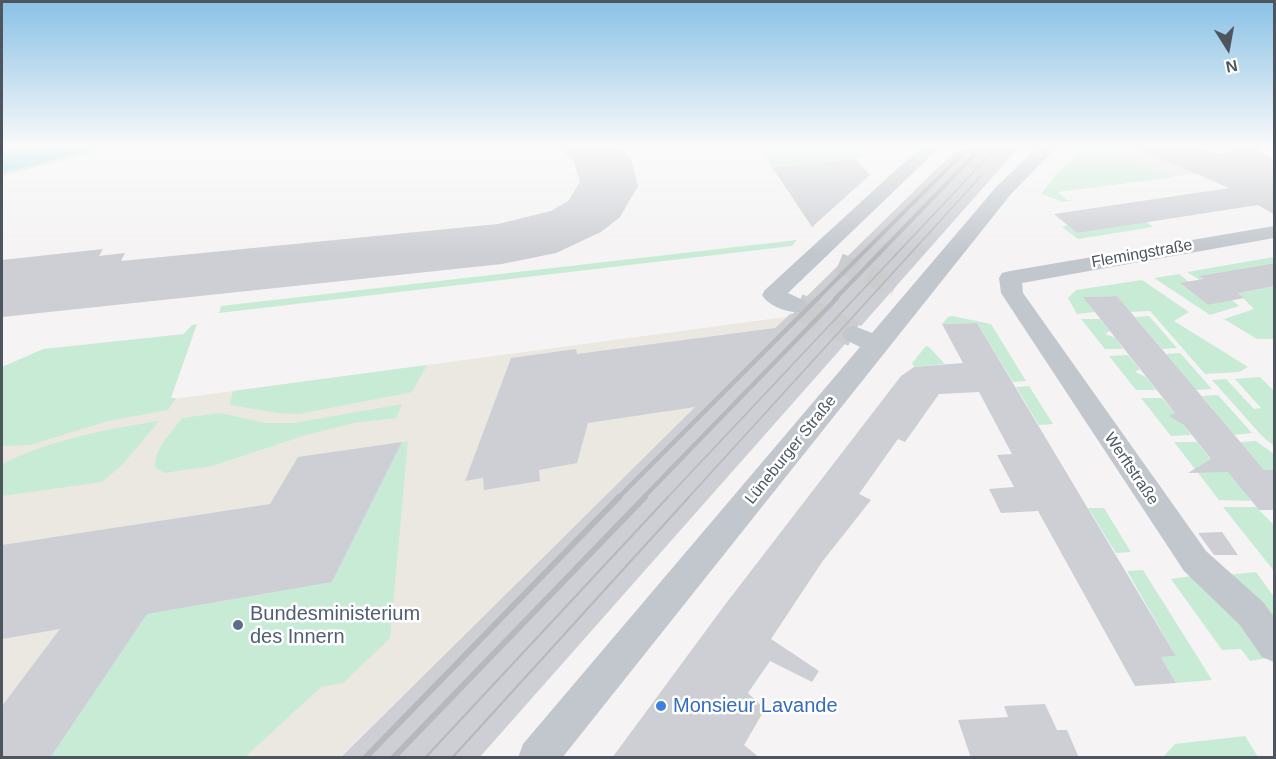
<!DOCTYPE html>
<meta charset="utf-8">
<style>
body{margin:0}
#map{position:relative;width:1276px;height:759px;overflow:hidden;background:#f5f3f3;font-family:Helvetica,sans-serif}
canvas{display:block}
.frame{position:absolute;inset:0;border:3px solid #4d565e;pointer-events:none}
.north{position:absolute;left:1198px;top:18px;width:60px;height:60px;-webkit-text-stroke:4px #fff;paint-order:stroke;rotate:169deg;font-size:16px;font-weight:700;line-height:24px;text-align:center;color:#4d565e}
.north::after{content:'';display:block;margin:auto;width:21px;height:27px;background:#4d565e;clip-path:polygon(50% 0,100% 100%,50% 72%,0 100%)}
</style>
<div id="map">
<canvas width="1276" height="759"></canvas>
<div class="frame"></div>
<div class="north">N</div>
</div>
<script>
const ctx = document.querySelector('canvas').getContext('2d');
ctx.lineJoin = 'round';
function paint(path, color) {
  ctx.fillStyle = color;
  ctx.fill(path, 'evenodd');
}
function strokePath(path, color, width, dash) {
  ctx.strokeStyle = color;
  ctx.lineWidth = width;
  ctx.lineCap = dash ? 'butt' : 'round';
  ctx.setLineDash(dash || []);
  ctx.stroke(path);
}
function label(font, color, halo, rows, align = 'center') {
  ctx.font = font + ' Helvetica,sans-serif';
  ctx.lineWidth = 5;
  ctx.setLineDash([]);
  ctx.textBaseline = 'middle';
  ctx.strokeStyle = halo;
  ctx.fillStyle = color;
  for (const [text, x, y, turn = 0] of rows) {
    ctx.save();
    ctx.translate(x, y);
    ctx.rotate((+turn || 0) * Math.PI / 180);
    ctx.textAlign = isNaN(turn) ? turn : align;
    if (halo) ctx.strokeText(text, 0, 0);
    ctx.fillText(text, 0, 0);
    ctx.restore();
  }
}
paint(new Path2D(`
 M 786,317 L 340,757 L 2,757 L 2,422 Z`), '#eae8e1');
paint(new Path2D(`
 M 1086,146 L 1142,146 L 1206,172 L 1041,194 L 1056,175 Z`), '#e6e4e4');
paint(new Path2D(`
 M 108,146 L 122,146 L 2,176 L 2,173 Z
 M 759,146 L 854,146 L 864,158 L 772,167 Z
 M 1086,146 L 1092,146 L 1175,177 L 1058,192 L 1067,200 L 1074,200 L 1063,202 L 1041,194 L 1056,175 Z
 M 1145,221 L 1153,227 L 1078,239 L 1062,227 L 1068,225 L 1077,233 Z
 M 797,240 L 792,246 L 219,313 L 221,306 Z
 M 1274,257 L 1274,263 L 1200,276 L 1202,279 L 1200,280 L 1187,272 Z
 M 1179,274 L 1189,282 L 1181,284 L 1208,305 L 1232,300 L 1239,306 L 1210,315 L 1154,278 Z
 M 1142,280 L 1189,312 L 1174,321 L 1248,367 L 1239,372 L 1205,374 L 1150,311 L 1130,312 L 1117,296 L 1084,297 L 1095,312 L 1077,314 L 1068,298 L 1076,290 Z
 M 1274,286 L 1274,339 L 1257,339 L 1224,319 L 1254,309 L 1238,293 Z
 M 952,316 L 991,324 L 1026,381 L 1013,382 L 977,323 L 942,324 L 948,317 Z
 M 1149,316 L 1177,348 L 1162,349 L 1135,317 Z
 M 1081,319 L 1100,319 L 1110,331 L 1105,334 L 1116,338 L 1123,349 L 1105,349 Z
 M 197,324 L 171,398 L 176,398 L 168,410 L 108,421 L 30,445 L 2,446 L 2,367 L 43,349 L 184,334 L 192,325 Z
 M 926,346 L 929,347 L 945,364 L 914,367 L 912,363 Z
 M 1180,353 L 1212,389 L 1196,390 L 1166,354 Z
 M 1128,355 L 1140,369 L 1135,372 L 1146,377 L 1156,390 L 1136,390 L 1109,356 Z
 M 427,365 L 412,392 L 299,414 L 278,413 L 230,405 L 233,391 Z
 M 1260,377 L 1274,391 L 1274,446 L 1262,436 L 1212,380 L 1226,379 L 1254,409 L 1261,408 L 1235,379 Z
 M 1029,386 L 1053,424 L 1039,425 L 1016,387 Z
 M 1218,395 L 1252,433 L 1234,435 L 1202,396 Z
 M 1141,398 L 1162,398 L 1175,413 L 1170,416 L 1182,422 L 1191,435 L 1171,436 Z
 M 402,404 L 396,418 L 353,423 L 303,436 L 212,466 L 164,473 L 155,467 C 154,449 172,432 182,418 L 220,413 L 265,423 L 294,423 Z
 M 159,421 L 122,465 L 102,482 L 2,496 L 2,464 C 50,440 106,429 159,421 Z
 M 408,441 L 390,638 L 343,683 L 321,687 L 245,757 L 50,758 L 147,614 L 332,582 L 402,442 Z
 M 1256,441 L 1274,454 L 1274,470 L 1264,470 L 1240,442 Z
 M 1174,442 L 1197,442 L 1221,472 L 1232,472 L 1251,501 L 1219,500 Z
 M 1223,507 L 1256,507 L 1274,525 L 1274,571 Z
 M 1088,508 L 1104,508 L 1131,552 L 1116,553 Z
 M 1143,570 L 1212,680 L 1176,683 L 1161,657 L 1176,656 L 1127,571 Z
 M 1256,572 L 1274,597 L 1274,617 L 1227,575 Z
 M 1192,576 L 1233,610 L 1268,658 L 1250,661 L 1241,649 L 1222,650 L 1171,579 Z
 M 1245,736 L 1258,757 L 1163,757 L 1175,744 Z`), '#c8ebd6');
paint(new Path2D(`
 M 2,146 L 108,146 L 2,173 Z`), '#9bd4e3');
paint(new Path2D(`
 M 558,146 L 619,146 L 631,159 L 638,186 L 620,217 L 601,232 L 556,253 L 502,264 L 2,317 L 2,260 L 103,249 L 99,256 L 125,253 L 121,261 L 498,224 L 551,211 L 568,201 L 580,182 L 574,162 Z
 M 960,146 L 1020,146 L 861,326 L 853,324 L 844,327 L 840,335 L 846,343 L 479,758 L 340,758 L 695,407 L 588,423 L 577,463 L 539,470 L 540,481 L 484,490 L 483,478 L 465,481 L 511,358 L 576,349 L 577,354 L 775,328 L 790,314 L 807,312 L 810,305 L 805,298 Z
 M 1132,146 L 1196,146 L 1219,154 L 1241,146 L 1252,146 L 1275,160 L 1275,215 L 1258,205 L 1077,233 L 1054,214 L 1229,188 Z
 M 856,159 L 870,175 L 812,227 L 772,167 Z
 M 1275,263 L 1275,286 L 1238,293 L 1244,298 L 1208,305 L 1180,283 L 1203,279 L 1199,276 Z
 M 1117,296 L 1264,470 L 1275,470 L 1275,510 L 1259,510 L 1228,472 L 1188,473 L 1211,459 L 1184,425 L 1169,416 L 1175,413 L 1083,297 Z
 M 977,323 L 1176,656 L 1161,657 L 1176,683 L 1135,686 L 1038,511 L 1001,513 L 989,489 L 1014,487 L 997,455 L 1012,454 L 979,392 L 939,394 L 905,442 L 898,439 L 859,494 L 871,500 L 822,562 L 771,639 L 819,671 L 812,682 L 770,661 L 748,693 L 765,709 L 744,745 L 760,758 L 612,758 L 724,606 L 901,376 L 914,367 L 963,363 L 942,324 Z
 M 402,442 L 332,582 L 147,614 L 50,758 L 2,758 L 2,706 L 60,629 L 2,639 L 2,545 L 270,504 L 298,457 Z
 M 1222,532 L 1238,555 L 1214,555 L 1198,533 Z
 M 1045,704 L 1057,730 L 1067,730 L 1079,758 L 971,758 L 958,720 L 1008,717 L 1004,706 Z`), '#cdcfd4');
strokePath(new Path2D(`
 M 839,263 L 895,286`), '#cbccce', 20, [20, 10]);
strokePath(new Path2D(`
 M 797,306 L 854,334`), '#cbccce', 26, [26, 13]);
paint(new Path2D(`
 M 922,146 L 941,146 L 788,293 L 805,301 L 808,306 L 805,311 C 792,315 769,307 762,295 L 765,290 Z
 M 1039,146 L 1058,146 L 1011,194 L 562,758 L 518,758 L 523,744 L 860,347 L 846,340 L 842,334 L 846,328 L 854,326 L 872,333 L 997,186 Z
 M 1274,226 L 1274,238 L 1022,283 L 1023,293 L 1206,551 L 1263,602 L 1274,617 L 1274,662 L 1262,657 L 1239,624 L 1184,571 L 1001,293 L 999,278 L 1002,273 L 1010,271 Z`), '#c1c7cd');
strokePath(new Path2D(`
 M 667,498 L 998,146
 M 688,498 L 981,176`), '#b6b8bc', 1.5);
strokePath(new Path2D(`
 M 425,758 L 668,497
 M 452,758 L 689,497`), '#b6b8bc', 2);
strokePath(new Path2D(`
 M 817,299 L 970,146
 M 835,299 L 983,146`), '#b6b8bc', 4);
strokePath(new Path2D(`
 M 618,498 L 818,298
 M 643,498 L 837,298`), '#b6b8bc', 4.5);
strokePath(new Path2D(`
 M 365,758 L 619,497
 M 393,758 L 645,497`), '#b6b8bc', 6);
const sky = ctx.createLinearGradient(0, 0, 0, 253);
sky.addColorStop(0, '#89c1e6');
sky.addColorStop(0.58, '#fafafa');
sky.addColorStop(1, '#fafafa00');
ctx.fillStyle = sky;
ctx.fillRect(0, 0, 1276, 253);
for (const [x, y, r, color] of [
 [238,625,6,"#5c6f8a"],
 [661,706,6,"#3f7fe0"]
]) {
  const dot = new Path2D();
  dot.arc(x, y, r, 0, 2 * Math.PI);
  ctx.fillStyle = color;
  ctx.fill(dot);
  strokePath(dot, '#fff', 2);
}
label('16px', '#4d565e', '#fff', [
 ["Flemingstraße",1142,254,-10],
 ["Lüneburger Straße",791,450,-51],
 ["Werftstraße",1131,469,56]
]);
label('20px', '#4e5e75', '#fff', [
 ["Bundesministerium",250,614],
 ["des Innern",250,637]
], 'left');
label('20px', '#366cbe', '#fff', [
 ["Monsieur Lavande",673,706]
], 'left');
</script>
